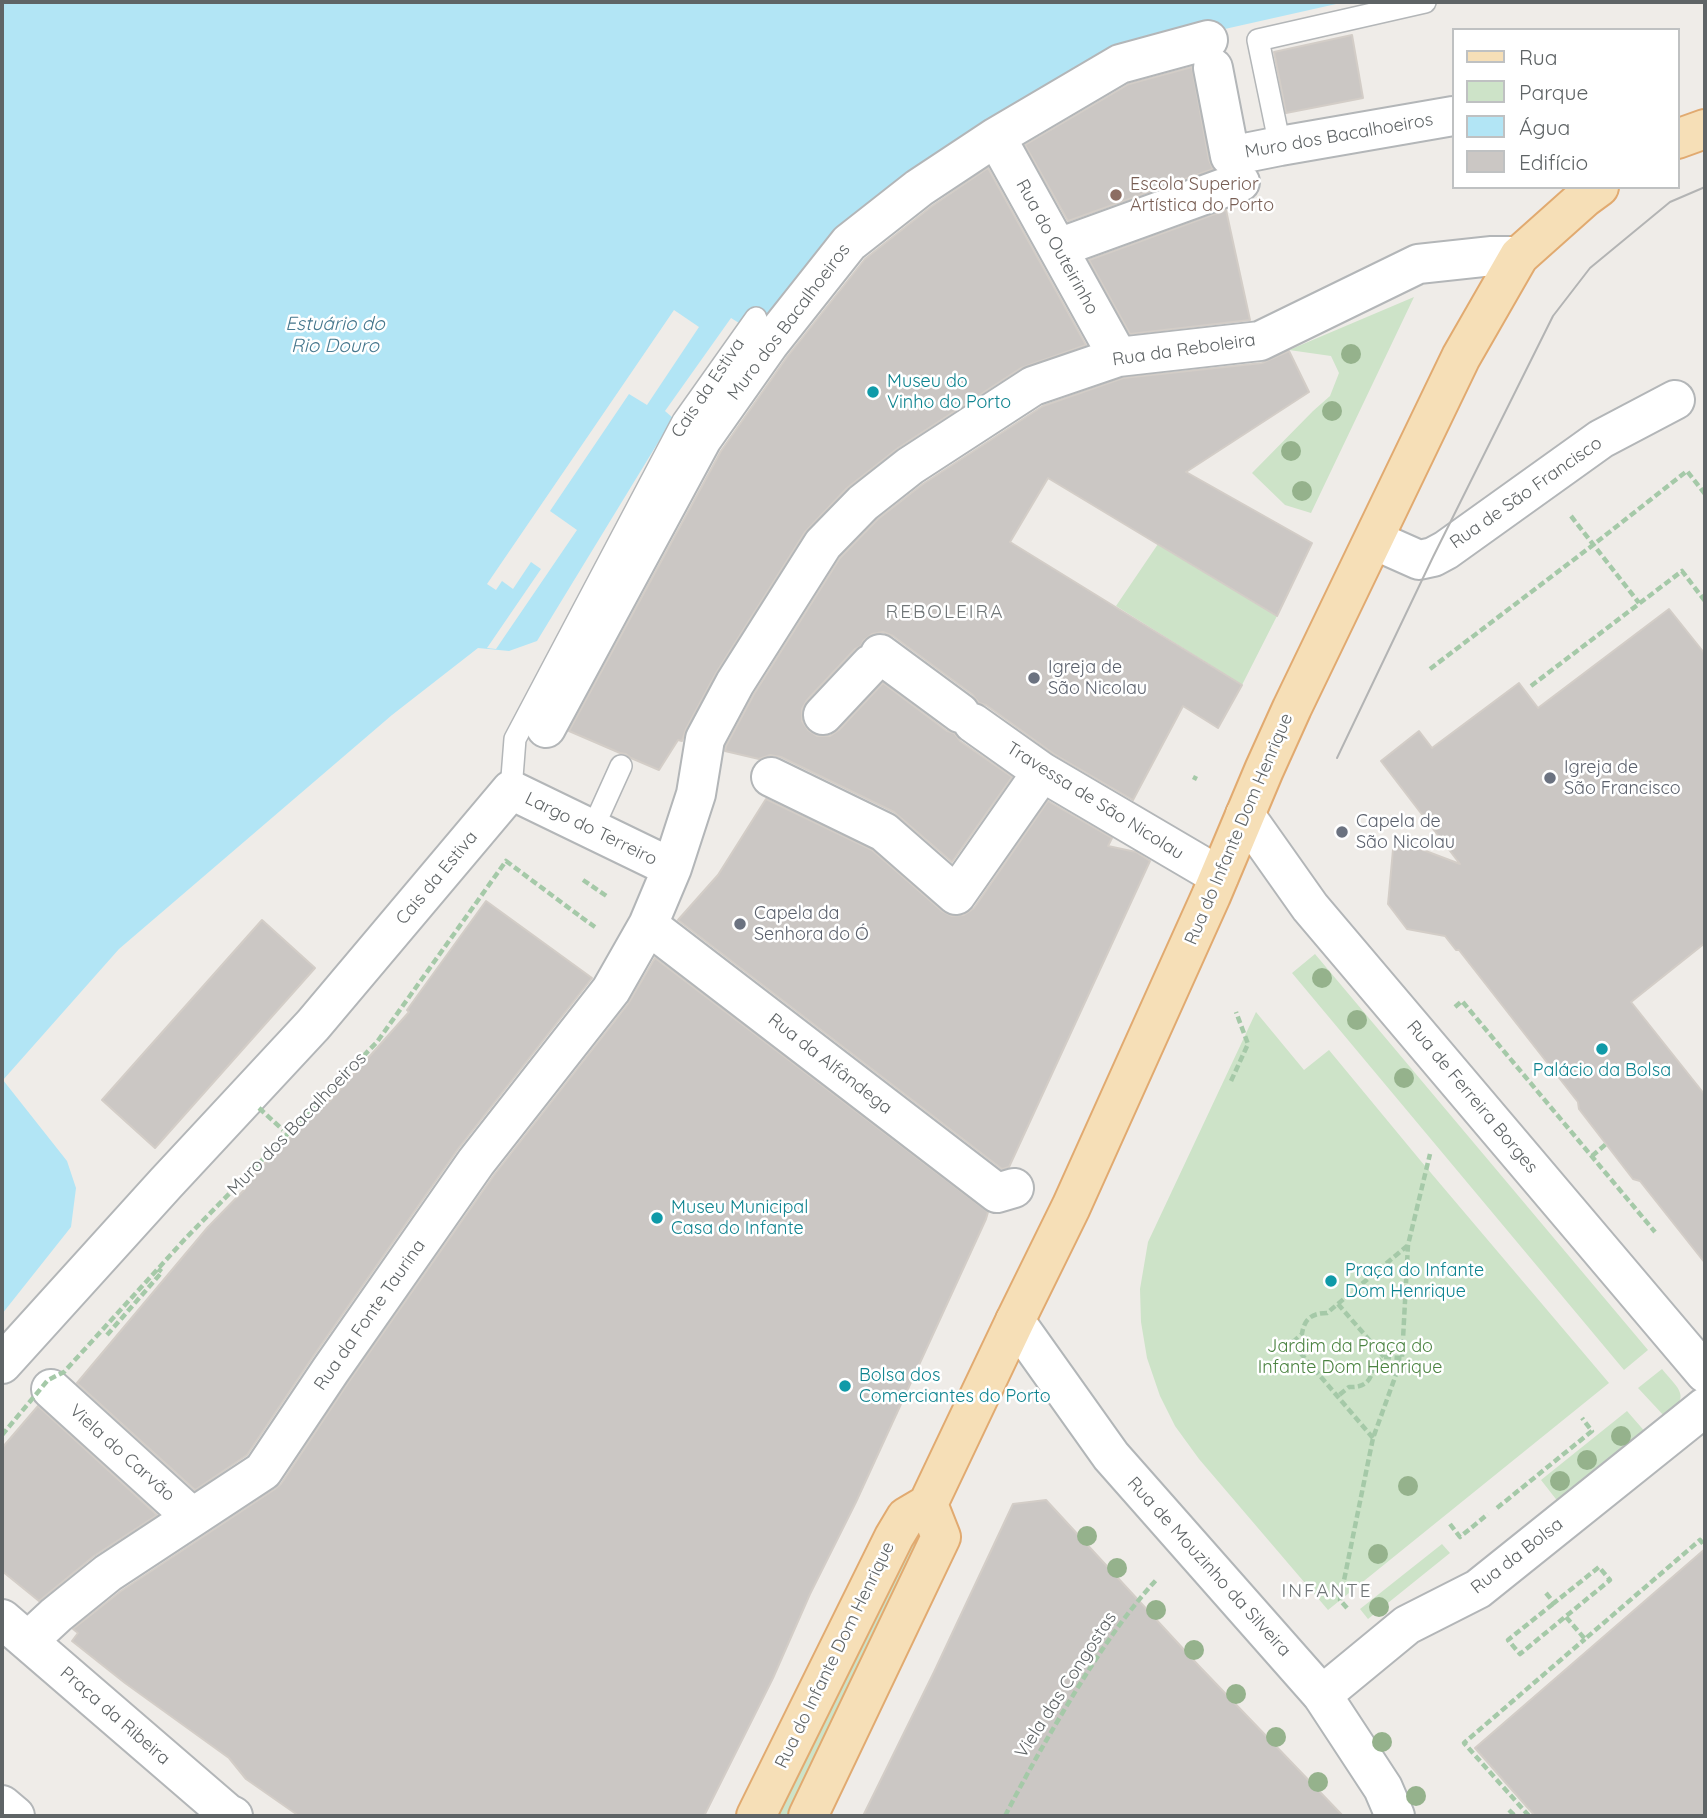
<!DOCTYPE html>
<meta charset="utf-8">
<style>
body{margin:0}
#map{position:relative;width:1707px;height:1818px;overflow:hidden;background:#efece8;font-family:Quicksand,sans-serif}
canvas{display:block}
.frame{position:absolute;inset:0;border:4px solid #5f6466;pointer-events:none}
.legend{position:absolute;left:1452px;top:28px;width:228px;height:161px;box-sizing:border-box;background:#fff;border:2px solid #bfc1c2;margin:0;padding:9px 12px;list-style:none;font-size:21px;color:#5f6466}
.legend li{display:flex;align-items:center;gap:14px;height:35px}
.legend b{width:35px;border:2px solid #bfc1c2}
</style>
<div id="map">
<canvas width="1707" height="1818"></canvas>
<div class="frame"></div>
<ul class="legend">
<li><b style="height:9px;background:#f6dfb7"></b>Rua</li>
<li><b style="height:19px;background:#cde3c8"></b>Parque</li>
<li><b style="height:19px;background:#b2e5f5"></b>Água</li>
<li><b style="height:19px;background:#cbc7c4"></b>Edifício</li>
</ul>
</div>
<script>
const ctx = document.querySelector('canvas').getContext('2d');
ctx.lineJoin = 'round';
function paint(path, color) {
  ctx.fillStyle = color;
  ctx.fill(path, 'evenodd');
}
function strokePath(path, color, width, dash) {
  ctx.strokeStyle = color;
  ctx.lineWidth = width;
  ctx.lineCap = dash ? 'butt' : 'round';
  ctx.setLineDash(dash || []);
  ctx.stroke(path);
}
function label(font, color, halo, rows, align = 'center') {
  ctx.font = font + ' Quicksand,sans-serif';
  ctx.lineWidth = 5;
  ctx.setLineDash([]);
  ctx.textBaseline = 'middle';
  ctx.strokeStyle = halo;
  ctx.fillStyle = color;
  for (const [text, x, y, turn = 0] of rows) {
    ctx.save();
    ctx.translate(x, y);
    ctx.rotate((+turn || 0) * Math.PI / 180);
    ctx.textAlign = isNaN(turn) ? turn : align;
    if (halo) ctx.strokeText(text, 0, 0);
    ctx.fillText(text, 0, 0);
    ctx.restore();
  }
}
paint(new Path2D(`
 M 1414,297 L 1311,513 L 1285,505 L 1252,473 L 1313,411 L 1330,396 L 1339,373 L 1331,356 L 1289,350 Z
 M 1158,544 L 1277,616 L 1242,685 L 1116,606 Z
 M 1315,954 L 1648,1350 L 1624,1370 L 1292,973 Z
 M 1256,1012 L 1304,1070 L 1329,1050 L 1420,1160 L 1609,1383 L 1328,1610 L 1199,1459 L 1175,1426 L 1160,1396 L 1147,1358 L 1141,1322 L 1140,1289 L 1148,1242 Z
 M 1662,1369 C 1680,1391 1691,1395 1666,1418 L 1638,1388 Z
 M 1627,1411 L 1647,1434 L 1559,1503 L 1541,1480 Z
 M 919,1538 L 920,1551 L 794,1816 L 776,1816 L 907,1546 Z
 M 1442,1544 L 1450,1553 L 1368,1619 L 1360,1609 Z`), '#cde3c8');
paint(new Path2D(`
 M 2,2 L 1345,2 L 1118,53 L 764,323 L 749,312 L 739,323 L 731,318 L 665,411 L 673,418 L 537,641 L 509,651 L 478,648 L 392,715 L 119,949 L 3,1080 L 67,1161 L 76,1188 L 71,1227 L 2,1314 Z`), '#b2e5f5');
paint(new Path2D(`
 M 674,310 L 699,327 L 647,405 L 629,394 L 550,511 L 577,530 L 496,649 L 487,648 L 541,569 L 531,562 L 513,589 L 502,581 L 496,590 L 487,584 Z`), '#efece8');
const building = new Path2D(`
 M 1352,35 L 1363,98 L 1286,113 L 1274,52 Z
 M 1192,67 L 1209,160 L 1213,169 L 1068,221 L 1025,145 L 1129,84 Z
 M 988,168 L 1086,345 L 1021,368 L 898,448 L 847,488 L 805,532 L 716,673 L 686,729 L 682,741 L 678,740 L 659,770 L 631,758 L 626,754 L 620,753 L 569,731 L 721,451 L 787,357 L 865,259 L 932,206 Z
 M 1226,210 L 1250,320 L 1130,334 L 1089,260 Z
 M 1289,351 L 1309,392 L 1186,472 L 1312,543 L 1277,616 L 1048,478 L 1010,542 L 1242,685 L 1218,728 L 1183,706 L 1133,800 L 1054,754 L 986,705 L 979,703 L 973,695 L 893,636 L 883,632 L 872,634 L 863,641 L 861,646 L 855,649 L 807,700 L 802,709 L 802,721 L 808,730 L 817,736 L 830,736 L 839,730 L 883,683 L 947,731 L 954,733 L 960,741 L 1012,777 L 952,862 L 894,812 L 781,757 L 770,755 L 759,759 L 725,751 L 726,746 L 754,694 L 840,558 L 878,519 L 923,484 L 1043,406 L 1123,378 L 1262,363 Z
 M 1669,609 L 1705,654 L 1705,943 L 1631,1002 L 1705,1095 L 1705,1263 L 1640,1181 L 1633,1179 L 1579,1109 L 1578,1102 L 1459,950 L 1456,950 L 1445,936 L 1407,929 L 1388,904 L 1394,839 L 1460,864 L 1381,761 L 1419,731 L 1432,748 L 1519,683 L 1538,708 Z
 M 766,799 L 872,850 L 942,911 L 952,916 L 964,915 L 974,908 L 1048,801 L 1112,838 L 1108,846 L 1136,852 L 1150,861 L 1009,1167 L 1002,1169 L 678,920 L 718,875 Z
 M 486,901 L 592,978 L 458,1149 L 312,1358 L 247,1455 L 195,1490 L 77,1383 L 208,1227 L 248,1186 L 245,1183 L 327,1101 L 329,1102 L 409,1012 L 407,1010 Z
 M 262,920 L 315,968 L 155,1148 L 102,1100 Z
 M 655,958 L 988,1212 L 986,1219 L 856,1502 L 810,1594 L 773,1678 L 704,1816 L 299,1816 L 246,1779 L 229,1758 L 125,1683 L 72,1641 L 78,1633 L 73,1629 L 121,1591 L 275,1489 L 281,1484 L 348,1383 L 494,1175 L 628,1004 Z
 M 38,1406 L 157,1515 L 94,1556 L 39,1601 L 2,1571 L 2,1448 Z
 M 1046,1500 L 1199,1666 L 1343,1816 L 863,1816 L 934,1672 L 1013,1504 Z
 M 1705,1549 L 1705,1816 L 1535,1816 L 1475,1748 Z`);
paint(building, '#cbc7c4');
strokePath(building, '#d3cdc7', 2);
const lane = new Path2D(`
 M 1280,146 L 1258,40 L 1425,2
 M 511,790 L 515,739 L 683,421 L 756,318
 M 592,830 L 621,766`);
const street = new Path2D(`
 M 1213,68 L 1230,156 L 1280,146 L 1453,116
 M 996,137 L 1118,357
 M 1058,248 L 1240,182
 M 1374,540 L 1419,560 L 1433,557 L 1446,550 L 1601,439 L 1675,400
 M 880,654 L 960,713
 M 823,715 L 871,664
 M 973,723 L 1042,772 L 1219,876
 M 546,728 L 702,439 L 769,344 L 849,243 L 919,188 L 996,137 L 1120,64 L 1208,40
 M 771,777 L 884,832 L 956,895 L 1042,772
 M 1245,815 L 1310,907 L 1705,1373
 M 648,925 L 997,1193 L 1014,1188
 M 2,1364 L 166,1183 L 313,1025 L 511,790 L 672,868
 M 51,1389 L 192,1517
 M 2,1619 L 227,1813 L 233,1816
 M 28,1641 L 56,1615 L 108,1573 L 263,1471 L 330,1371 L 476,1162 L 611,990 L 648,925 L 672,868 L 696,794 L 705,739 L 735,683 L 823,544 L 863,503 L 910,466 L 1033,386 L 1118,357 L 1260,341 L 1418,264 L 1492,256 L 1519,256
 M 1322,1695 L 1407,1625 L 1478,1589 L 1705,1407
 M 2,1805 L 15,1816`);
const secondary = new Path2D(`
 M 1015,1321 L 1111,1456 L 1322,1695 L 1383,1788 L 1395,1816`);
const primary = new Path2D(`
 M 1677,139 L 1705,129
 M 756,1816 L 894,1537 L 906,1517 L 928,1504 L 1015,1321 L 1071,1207 L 1211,896 L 1264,770 L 1292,708 L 1461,357 L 1519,256 L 1584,198 L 1599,187
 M 808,1816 L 941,1537 L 928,1504`);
strokePath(lane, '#b3b6b8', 24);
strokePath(street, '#b3b6b8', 42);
strokePath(secondary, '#b2b6b8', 42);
strokePath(primary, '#e1aa70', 42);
strokePath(new Path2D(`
 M 1571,516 L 1639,603
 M 1430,669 L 1593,545 L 1687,471 L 1705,494
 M 1531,686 L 1682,571 L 1705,601
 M 1193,777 L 1197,779
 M 583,880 L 608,897
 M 581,917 L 595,927
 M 1455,1007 L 1462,1001 L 1655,1232
 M 1231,1081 L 1248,1044 L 1236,1012
 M 1592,1156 L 1606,1144
 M 1338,1304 L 1384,1357 L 1373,1366 C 1372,1381 1364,1388 1349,1387 L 1338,1396
 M 107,1335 L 162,1272 L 158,1269
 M 1384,1357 L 1402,1358
 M 1373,1438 L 1292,1343 L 1302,1334 C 1304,1319 1312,1313 1327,1313 L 1407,1246
 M 1497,1508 L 1592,1431 L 1582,1418
 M 1450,1524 L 1460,1537 L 1488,1514
 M 1546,1593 L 1554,1603 L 1599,1567 L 1610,1580 L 1520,1654 L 1508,1640 L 1554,1603
 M 1347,1608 L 1340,1600 L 1373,1438 L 1402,1358 L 1408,1245 L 1430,1154
 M 1566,1617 L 1585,1639 L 1700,1540 L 1705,1546
 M 1509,1810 L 1515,1816
 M 1005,1816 C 1025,1777 1046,1740 1069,1702 C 1095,1659 1123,1616 1157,1579
 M 1529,1816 L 1464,1743 L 1585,1639`), '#a5c9a8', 4.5, [7, 3.5]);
strokePath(lane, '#fff', 21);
strokePath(street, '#fff', 38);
strokePath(secondary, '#fff', 38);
strokePath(primary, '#f6dfb7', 38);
strokePath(new Path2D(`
 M 1337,758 L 1433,557 L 1553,316 L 1590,268 L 1670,202 L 1705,187`), '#b3b4b4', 2);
strokePath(new Path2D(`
 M 259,1108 L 283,1130
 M 2,1435 L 48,1380 L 64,1372 L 185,1239 L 377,1042 L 506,861 L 581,917`), '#a5c9a8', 4.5, [7, 3.5]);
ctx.fillStyle = '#95b28c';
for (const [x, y] of [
 [1351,354],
 [1332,411],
 [1291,451],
 [1302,491],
 [1322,978],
 [1357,1020],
 [1404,1078],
 [1621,1436],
 [1587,1460],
 [1560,1481],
 [1408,1486],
 [1087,1536],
 [1378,1554],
 [1117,1568],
 [1379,1607],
 [1156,1610],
 [1194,1650],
 [1236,1694],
 [1276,1737],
 [1382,1742],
 [1318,1782],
 [1416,1796]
]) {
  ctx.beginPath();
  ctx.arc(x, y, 10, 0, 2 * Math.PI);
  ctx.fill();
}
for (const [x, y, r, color] of [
 [1116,195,7,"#8d6e63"],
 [873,392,7,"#0f9aa8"],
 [1034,678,7,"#6b7280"],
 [1550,778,7,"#6b7280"],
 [1342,832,7,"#6b7280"],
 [740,924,7,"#6b7280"],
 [1602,1049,7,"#0f9aa8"],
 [657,1218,7,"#0f9aa8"],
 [1331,1281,7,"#0f9aa8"],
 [845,1386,7,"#0f9aa8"]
]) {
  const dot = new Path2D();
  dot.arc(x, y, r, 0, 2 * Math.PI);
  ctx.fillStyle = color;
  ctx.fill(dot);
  strokePath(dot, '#fff', 2.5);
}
label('18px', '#5f6466', '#fff', [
 ["Muro dos Bacalhoeiros",1339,136,-10],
 ["Rua do Outeirinho",1057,247,61],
 ["Muro dos Bacalhoeiros",789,322,-53],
 ["Rua da Reboleira",1184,350,-8],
 ["Cais da Estiva",708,388,-56],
 ["Rua de São Francisco",1526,493,-35],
 ["Travessa de São Nicolau",1095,801,32],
 ["Largo do Terreiro",591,829,26],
 ["Rua do Infante Dom Henrique",1239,829,-67],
 ["Cais da Estiva",437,878,-50],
 ["Rua da Alfândega",830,1064,38],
 ["Rua de Ferreira Borges",1472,1097,50],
 ["Muro dos Bacalhoeiros",297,1124,-46],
 ["Rua da Fonte Taurina",370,1315,-55],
 ["Viela do Carvão",122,1453,42],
 ["Rua da Bolsa",1517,1556,-38],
 ["Rua de Mouzinho da Silveira",1209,1567,48],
 ["Rua do Infante Dom Henrique",835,1655,-64],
 ["Viela das Congostas",1066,1685,-57],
 ["Praça da Ribeira",115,1716,41]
]);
label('18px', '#785e54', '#fff', [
 ["Escola Superior",1130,185],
 ["Artística do Porto",1130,206]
], 'left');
label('18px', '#0d838f', '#fff', [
 ["Museu do",887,382],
 ["Vinho do Porto",887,403],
 ["Palácio da Bolsa",1602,1071,"center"],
 ["Museu Municipal",671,1208],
 ["Casa do Infante",671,1229],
 ["Praça do Infante",1345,1271],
 ["Dom Henrique",1345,1292],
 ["Bolsa dos",859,1376],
 ["Comerciantes do Porto",859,1397]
], 'left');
label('18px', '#5b616d', '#fff', [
 ["Igreja de",1048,668],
 ["São Nicolau",1048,689],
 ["Igreja de",1564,768],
 ["São Francisco",1564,789],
 ["Capela de",1356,822],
 ["São Nicolau",1356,843],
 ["Capela da",754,914],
 ["Senhora do Ó",754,935]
], 'left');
label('18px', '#4b8341', '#fff', [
 ["Jardim da Praça do",1350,1347],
 ["Infante Dom Henrique",1350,1368]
]);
label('italic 19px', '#46778d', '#fff', [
 ["Estuário do",335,324],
 ["Rio Douro",335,346]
]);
ctx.letterSpacing = '2px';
label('19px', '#707678', '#fff', [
 ["REBOLEIRA",945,612],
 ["INFANTE",1327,1591]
]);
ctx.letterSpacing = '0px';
</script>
